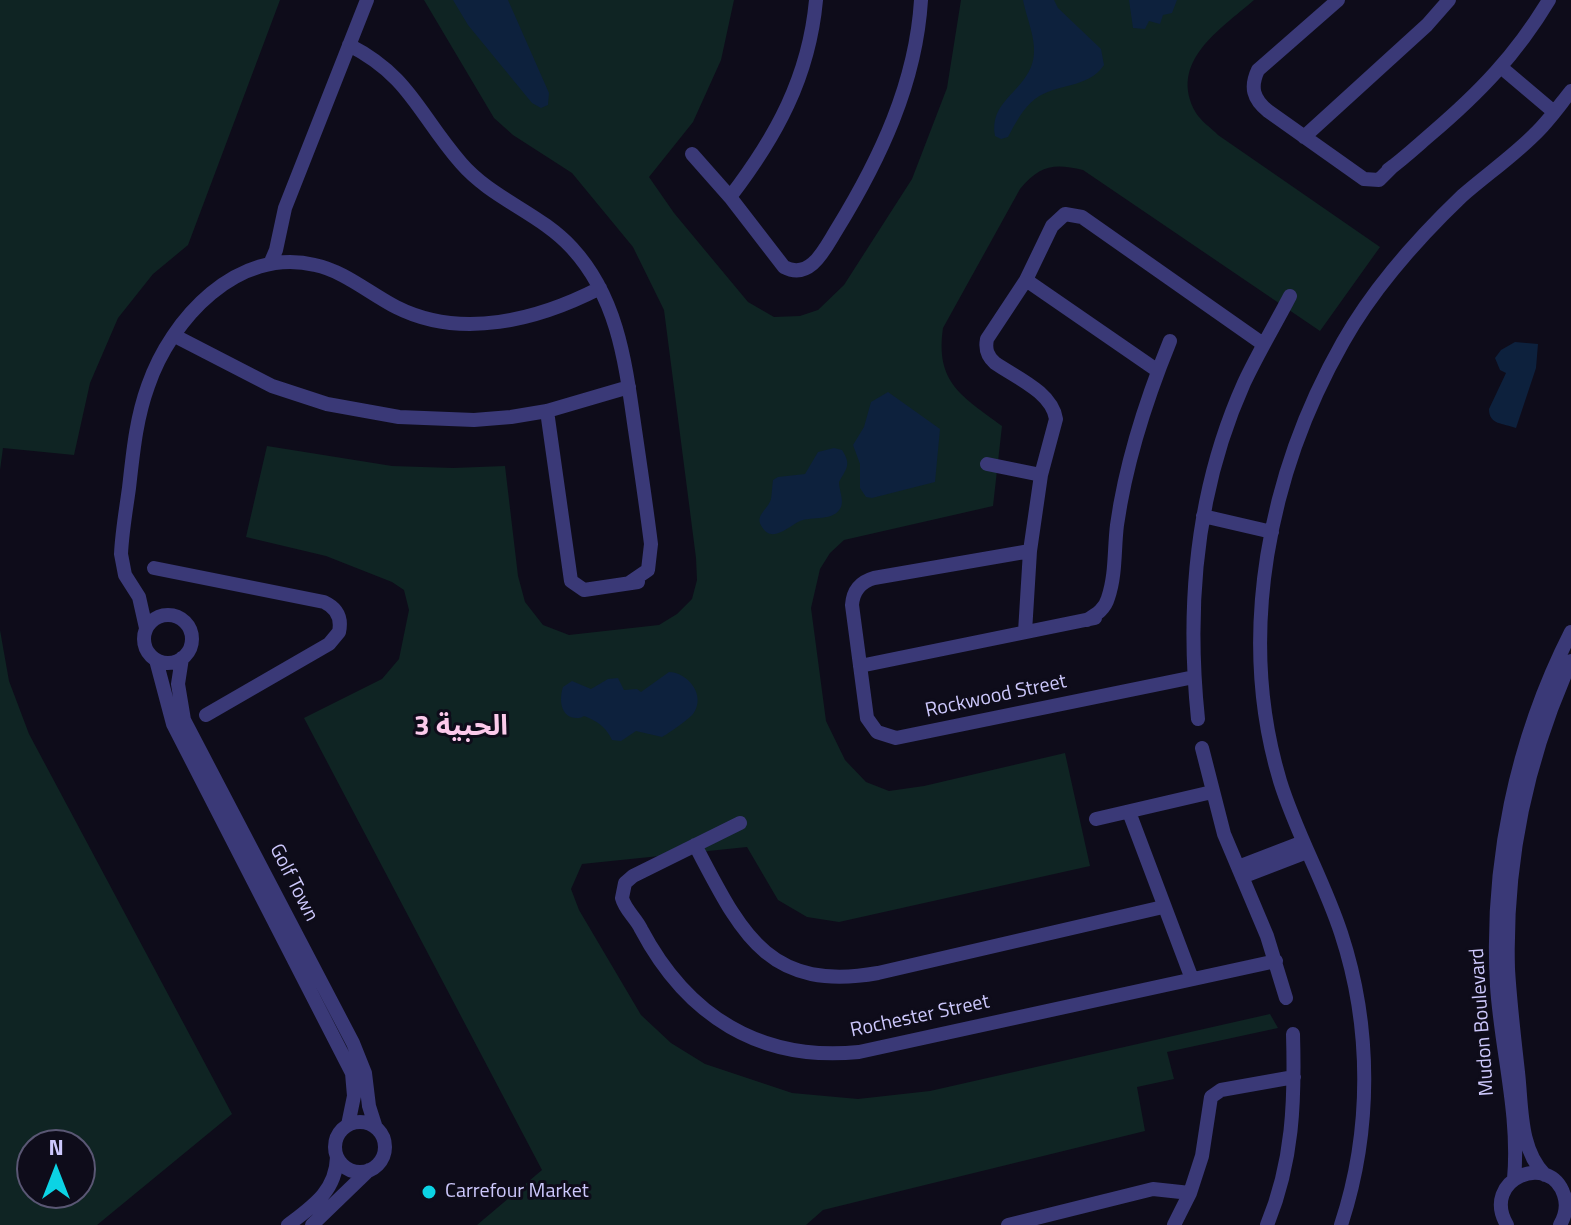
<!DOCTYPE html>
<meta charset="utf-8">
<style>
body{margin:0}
#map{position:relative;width:1571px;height:1225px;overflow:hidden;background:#0e0c1a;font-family:"Titillium Web",sans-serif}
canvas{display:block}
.north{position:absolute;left:16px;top:1129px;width:80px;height:80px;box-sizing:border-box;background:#0e0c1a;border:2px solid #5a5774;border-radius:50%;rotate:0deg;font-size:22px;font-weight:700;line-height:32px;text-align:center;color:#cdc8fc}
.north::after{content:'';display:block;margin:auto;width:28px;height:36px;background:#0cd3e4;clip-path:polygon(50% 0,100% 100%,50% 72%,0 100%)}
</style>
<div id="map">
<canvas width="1571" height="1225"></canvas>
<div class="north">N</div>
</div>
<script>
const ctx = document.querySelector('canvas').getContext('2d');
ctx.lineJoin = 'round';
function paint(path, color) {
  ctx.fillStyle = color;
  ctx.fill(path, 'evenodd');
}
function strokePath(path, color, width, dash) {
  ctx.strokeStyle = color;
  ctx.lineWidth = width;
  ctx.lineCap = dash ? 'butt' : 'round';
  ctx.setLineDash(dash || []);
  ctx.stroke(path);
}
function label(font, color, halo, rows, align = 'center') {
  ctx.font = font + ' "Titillium Web","Noto Sans Arabic",sans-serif';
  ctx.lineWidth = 6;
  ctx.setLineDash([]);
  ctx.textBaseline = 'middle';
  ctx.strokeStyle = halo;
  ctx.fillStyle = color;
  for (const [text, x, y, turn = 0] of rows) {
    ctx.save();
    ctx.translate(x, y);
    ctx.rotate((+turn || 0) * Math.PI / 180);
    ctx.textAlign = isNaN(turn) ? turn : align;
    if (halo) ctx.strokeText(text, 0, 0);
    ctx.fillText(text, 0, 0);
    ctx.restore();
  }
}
paint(new Path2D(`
 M 0,0 L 280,0 L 188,245 L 153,274 L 118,318 L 90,383 L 74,455 L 3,448 L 0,470 Z
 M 424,0 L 734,0 L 721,60 L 693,122 L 649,177 L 674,213 L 748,302 L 774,317 L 800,316 L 818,310 L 844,285 L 912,179 L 947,88 L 961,0 L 1254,0 C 1221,29 1167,62 1196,113 C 1201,121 1211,128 1218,135 L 1380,247 L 1320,331 L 1083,170 C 1054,163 1040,165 1020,189 L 943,328 C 935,383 962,396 1002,426 L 993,506 L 844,540 L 830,553 L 820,569 L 811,608 L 826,721 L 845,760 L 866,782 L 889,791 L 924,786 L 1065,753 L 1090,866 L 839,922 L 807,917 L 778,900 L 747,847 L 582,864 L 571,889 L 579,910 L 641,1015 L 671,1043 L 705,1064 L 792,1093 L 858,1099 L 930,1091 L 1270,1014 L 1278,1028 L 1167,1052 L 1174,1079 L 1137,1087 L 1145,1131 L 823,1210 L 806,1225 L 477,1225 L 542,1170 L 304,718 L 382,679 L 399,659 L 409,610 L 404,590 L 392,582 L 326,556 L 246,537 L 267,446 L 392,466 L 453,468 L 505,466 L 518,576 L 525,602 L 543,625 L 569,635 L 659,625 L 677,614 L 692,599 L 697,580 L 696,558 L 664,310 L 633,247 L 572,173 L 513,135 L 494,118 Z
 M 0,630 L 9,681 L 29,734 L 232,1114 L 97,1225 L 0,1225 ZM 32,1145 L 80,1145 L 80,1193 L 32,1193 Z`), '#0f2423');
paint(new Path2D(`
 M 453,0 L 508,0 L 549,93 L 548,105 L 541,108 L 532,103 L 468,25 Z
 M 1023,0 L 1054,0 L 1058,8 L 1101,49 L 1104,65 C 1088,89 1056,83 1035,99 C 1023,108 1015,124 1008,137 L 1001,139 L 995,136 C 989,103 1020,94 1031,67 C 1040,46 1027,21 1023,0 Z
 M 1129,0 L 1177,0 L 1172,13 L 1163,15 L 1160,24 L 1149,21 L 1145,29 L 1133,28 Z
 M 1515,342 L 1538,344 L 1536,368 L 1516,428 C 1503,423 1489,425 1489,409 L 1506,373 L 1500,370 L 1495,358 L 1501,350 Z
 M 888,392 L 940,429 L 935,482 L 872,498 L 866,497 L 860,488 L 860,464 L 853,445 L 864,427 L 871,402 Z
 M 834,448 L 842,450 C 852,465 846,469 839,482 C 839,490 844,500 841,507 C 834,522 812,516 800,521 C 789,526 772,544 762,527 C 754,515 768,510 771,499 C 772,493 772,487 773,480 L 778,477 L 805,474 L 818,452 Z
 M 669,672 C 687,672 707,695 693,714 C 689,719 668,734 662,737 L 636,731 L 621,741 L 612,740 C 607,729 600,723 589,718 C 581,714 585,718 577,718 C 560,718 559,699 563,687 L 572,681 L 591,689 L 608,679 L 618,678 L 624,690 L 637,689 L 641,692 Z`), '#0d213d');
strokePath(new Path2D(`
 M 1338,0 L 1258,70 C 1250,87 1253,99 1268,111 L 1364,179 L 1379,180 L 1393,166
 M 349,45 C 410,76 419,115 461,163 C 492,199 540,213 572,248 C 617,297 625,360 634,423 C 640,464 646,504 651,544 L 648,570 L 629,583
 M 1502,68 L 1554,112
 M 1304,137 L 1427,25 L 1449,0
 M 692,154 L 730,197 L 784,267 C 811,281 825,248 837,229 C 880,159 916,83 921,0
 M 1388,170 C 1403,159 1417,146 1431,134 C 1479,93 1516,55 1549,0
 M 730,197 C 776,137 809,77 816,0
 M 270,264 L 276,250 L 285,208 L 367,0
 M 1026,280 L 1158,371
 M 175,336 L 272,386 L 327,404 L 399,417 L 474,420 L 511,417 L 547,411 L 629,387
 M 547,411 L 571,581 L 584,590 L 638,582
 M 987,464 L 1041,475
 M 1203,516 L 1272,532
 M 1030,551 L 874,578 C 860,582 853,591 852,605 L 867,718 L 877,732 L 896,738 L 1194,677
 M 154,568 L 324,602 C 337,608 342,618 339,632 L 329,644 L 206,715
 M144 639a24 24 0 1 1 48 0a24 24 0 1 1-48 0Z
 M 1087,620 C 1097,614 1105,609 1108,598 C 1116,575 1114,549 1117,525 C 1126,461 1146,400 1170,341
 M 146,628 L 139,597 L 125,575 L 121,554 C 122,532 126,510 129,488 C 133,453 136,419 148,386 C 171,319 238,246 315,265 C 344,271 369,293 396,307 C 461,340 538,320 600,288
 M 1025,632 L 1030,551 L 1041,475 L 1056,419 C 1052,392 1015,377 995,363 C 987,356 985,349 987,339 L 1026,280 L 1052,226 L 1065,214 L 1082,217 L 1263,344
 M 182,658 L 178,684 L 184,720 L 353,1043 L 365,1073 L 369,1106 L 376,1128
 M 156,660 L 173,724 L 352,1073 L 354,1096 L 348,1125
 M 860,666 L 1095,618
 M 1198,719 C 1186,604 1196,490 1244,383 C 1258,353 1275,325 1290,296
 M 1202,748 L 1224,834 L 1267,936 L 1286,998
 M 1129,812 L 1192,979
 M 1096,819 L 1212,792
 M 740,823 L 633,876 L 625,883 L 622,898 C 625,910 636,918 641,929 C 687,1016 760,1062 859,1052 L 1276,961
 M 695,845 C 740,930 766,993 878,973 L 1163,907
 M 1238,867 L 1303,842
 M 1242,877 L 1307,852
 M335 1147a25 25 0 1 1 50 0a25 25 0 1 1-50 0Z
 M 1545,1175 C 1519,1149 1522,1106 1518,1072 C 1514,1037 1510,1003 1508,969 C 1505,863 1527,758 1571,661
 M 1514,1179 C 1520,1115 1501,1049 1497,986 C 1490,865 1516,740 1571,632
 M 288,1225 C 313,1206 336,1191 337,1157
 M 312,1225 L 369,1170
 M 1008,1225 L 1153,1189 L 1190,1193
 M 1174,1225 L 1190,1193 L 1202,1156 L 1211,1097 L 1221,1090 L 1294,1077
 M 1267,1225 C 1293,1162 1295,1101 1293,1034
 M 1341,1225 C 1372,1131 1372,1027 1341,933 C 1324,881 1296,833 1280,781 C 1236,635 1269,472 1343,342 C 1374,287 1416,240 1462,196 C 1486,175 1512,157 1534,135 C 1548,122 1559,106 1571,91
 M 1507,1225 C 1480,1179 1550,1151 1564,1195 C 1568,1206 1565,1216 1560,1225`), '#3a3977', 14);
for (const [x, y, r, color] of [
 [429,1192,8,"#0cd3e4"]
]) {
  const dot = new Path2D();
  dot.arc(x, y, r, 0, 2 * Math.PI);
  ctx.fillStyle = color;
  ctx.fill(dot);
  strokePath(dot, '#0e0c1a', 3);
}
label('20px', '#cdc8fc', '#0e0c1a', [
 ["Rockwood Street",996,697,-12],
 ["Golf Town",293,883,63],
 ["Rochester Street",920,1017,-12],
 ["Mudon Boulevard",1483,1022,-94]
]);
label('20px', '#cdc8fc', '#0e0c1a', [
 ["Carrefour Market",445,1192]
], 'left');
label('bold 28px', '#fccaeb', '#0e0c1a', [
 ["الحبية 3",461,728]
]);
</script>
